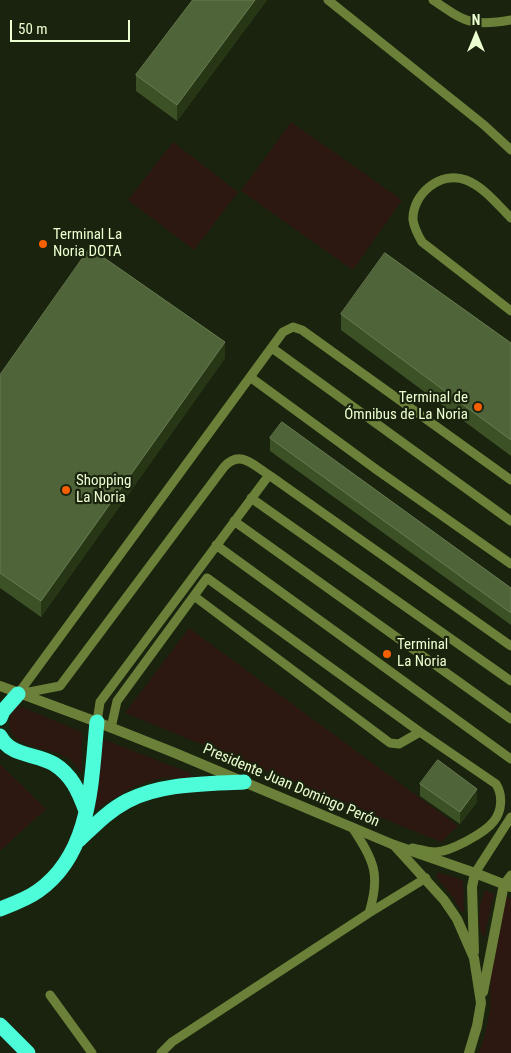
<!DOCTYPE html>
<meta charset="utf-8">
<style>
body{margin:0}
#map{position:relative;width:511px;height:1053px;overflow:hidden;background:#19230e;font-family:"Roboto Condensed",sans-serif}
canvas{display:block}
.north{position:absolute;left:451px;top:10px;width:50px;height:50px;-webkit-text-stroke:4px #19230e;paint-order:stroke;rotate:0deg;font-size:14px;font-weight:700;line-height:20px;text-align:center;color:#ecffd0}
.north::after{content:'';display:block;margin:auto;width:18px;height:22px;background:#ecffd0;clip-path:polygon(50% 0,100% 100%,50% 72%,0 100%)}
.scale{position:absolute;left:10px;top:20px;width:120px;height:22px;box-sizing:border-box;border:2px solid #ecffd0;border-top:0;padding-left:6px;font-size:15px;line-height:18px;white-space:nowrap;color:#ecffd0;-webkit-text-stroke:4px #19230e;paint-order:stroke}
</style>
<div id="map">
<canvas width="511" height="1053"></canvas>
<div class="north">N</div>
<div class="scale">50 m</div>
</div>
<script>
const ctx = document.querySelector('canvas').getContext('2d');
ctx.lineJoin = 'round';
function paint(path, color) {
  ctx.fillStyle = color;
  ctx.fill(path, 'evenodd');
}
function strokePath(path, color, width, dash) {
  ctx.strokeStyle = color;
  ctx.lineWidth = width;
  ctx.lineCap = dash ? 'butt' : 'round';
  ctx.setLineDash(dash || []);
  ctx.stroke(path);
}
function label(font, color, halo, rows, align = 'center') {
  ctx.font = font + ' "Roboto Condensed",sans-serif';
  ctx.lineWidth = 4.5;
  ctx.setLineDash([]);
  ctx.textBaseline = 'middle';
  ctx.strokeStyle = halo;
  ctx.fillStyle = color;
  for (const [text, x, y, turn = 0] of rows) {
    ctx.save();
    ctx.translate(x, y);
    ctx.rotate((+turn || 0) * Math.PI / 180);
    ctx.textAlign = isNaN(turn) ? turn : align;
    if (halo) ctx.strokeText(text, 0, 0);
    ctx.fillText(text, 0, 0);
    ctx.restore();
  }
}
paint(new Path2D(`
 M 291,122 L 402,200 L 353,270 L 241,191 Z
 M 173,142 L 238,192 L 194,250 L 128,200 Z
 M 189,628 L 458,826 L 441,842 L 125,713 Z
 M 17,705 L 82,732 L 82,774 C 78,769 74,763 69,759 C 54,749 35,749 21,742 C 6,734 6,716 17,705 Z
 M 100,738 L 190,773 L 191,775 L 190,778 C 180,779 170,777 161,778 C 136,783 117,796 96,810 L 95,808 Z
 M 0,764 L 46,809 L 0,851 Z
 M 437,872 L 463,880 L 464,912 L 461,911 L 453,897 L 437,878 Z
 M 485,890 L 494,894 L 484,938 C 476,924 479,904 485,890 Z
 M 506,896 L 511,898 L 511,1053 L 478,1053 L 483,1042 L 490,1011 L 491,969 Z`), '#2d1811');
strokePath(new Path2D(`
 M 328,0 L 484,125 L 511,150
 M 433,0 C 465,22 472,27 511,20
 M 511,218 C 498,205 484,187 466,180 C 441,170 412,194 413,220 C 414,228 418,235 422,242 L 511,311
 M 272,348 L 511,521
 M 250,377 L 377,470 L 511,564
 M 251,498 L 511,681
 M 234,521 L 511,719
 M 216,545 L 511,759
 M 194,596 L 390,743 L 399,744 L 420,732
 M 18,694 L 283,332 L 293,327 L 302,330 L 511,480
 M 19,694 L 60,686 L 224,467 C 240,449 253,465 269,475 L 511,646
 M 97,722 L 100,702 L 269,475
 M 111,728 L 117,701 L 207,578 L 420,732 L 496,784 C 503,795 502,811 494,821 C 485,833 450,852 435,852 C 428,852 419,849 412,848
 M 352,827 C 374,861 381,874 369,913
 M 475,873 L 511,817
 M 504,884 L 511,875
 M 50,995 L 92,1053
 M 161,1053 L 172,1042 L 369,913 L 426,878`), '#6b8139', 9);
strokePath(new Path2D(`
 M 394,845 L 475,873 L 511,887`), '#6b8139', 10);
strokePath(new Path2D(`
 M 0,686 L 97,722 L 175,753 L 394,845 L 444,900 L 457,919 L 474,958 L 481,1003 L 477,1026 L 469,1053
 M 474,952 L 472,887 L 475,873
 M 483,992 L 504,884`), '#6b8139', 10);
strokePath(new Path2D(`
 M 0,718 L 3,711 L 18,694
 M 0,736 C 11,757 35,753 54,764 C 72,775 79,792 86,811
 M 79,840 C 94,826 108,811 127,801 C 161,783 206,784 244,782
 M 0,909 C 13,904 27,899 38,891 C 92,853 91,781 97,722
 M 0,1025 L 28,1053`), '#4dfdd9', 15);
paint(new Path2D(`
 M 193,0 L 267,0 L 177,121 L 136,91 L 136,75 Z
 M 341,314 L 511,343 L 511,456 L 341,330 Z
 M 225,358 L 41,617 L 0,588 L 0,375 Z
 M 270,438 L 511,588 L 511,625 L 270,451 Z
 M 420,784 L 477,802 L 460,824 L 420,796 Z`), '#3d5127');
paint(new Path2D(`
 M 255,0 L 267,0 L 177,121 L 177,105 Z
 M 225,342 L 225,358 L 41,617 L 41,601 Z
 M 477,789 L 477,802 L 460,824 L 460,812 Z`), '#273715');
const building = new Path2D(`
 M 193,0 L 255,0 L 177,105 L 136,75 Z
 M 90,248 L 225,342 L 41,601 L 0,573 L 0,375 Z
 M 385,253 L 511,343 L 511,440 L 341,314 Z
 M 282,422 L 511,588 L 511,613 L 270,438 Z
 M 438,760 L 477,789 L 460,812 L 420,784 Z`);
paint(building, '#506439');
strokePath(building, '#687c51', 1);
for (const [x, y, r, color] of [
 [43,244,5,"#f85f02"],
 [478,407,5,"#f85f02"],
 [66,490,5,"#f85f02"],
 [387,654,5,"#f85f02"]
]) {
  const dot = new Path2D();
  dot.arc(x, y, r, 0, 2 * Math.PI);
  ctx.fillStyle = color;
  ctx.fill(dot);
  strokePath(dot, '#19230e', 2);
}
label('15px', '#ecffd0', '#19230e', [
 ["Terminal La",53,235],
 ["Noria DOTA",53,252],
 ["Terminal de",468,398,"right"],
 ["Ómnibus de La Noria",468,415,"right"],
 ["Shopping",76,481],
 ["La Noria",76,498],
 ["Terminal",397,645],
 ["La Noria",397,662]
], 'left');
label('15px', '#ecffd0', '#19230e', [
 ["Presidente Juan Domingo Perón",291,786,23]
]);
</script>
